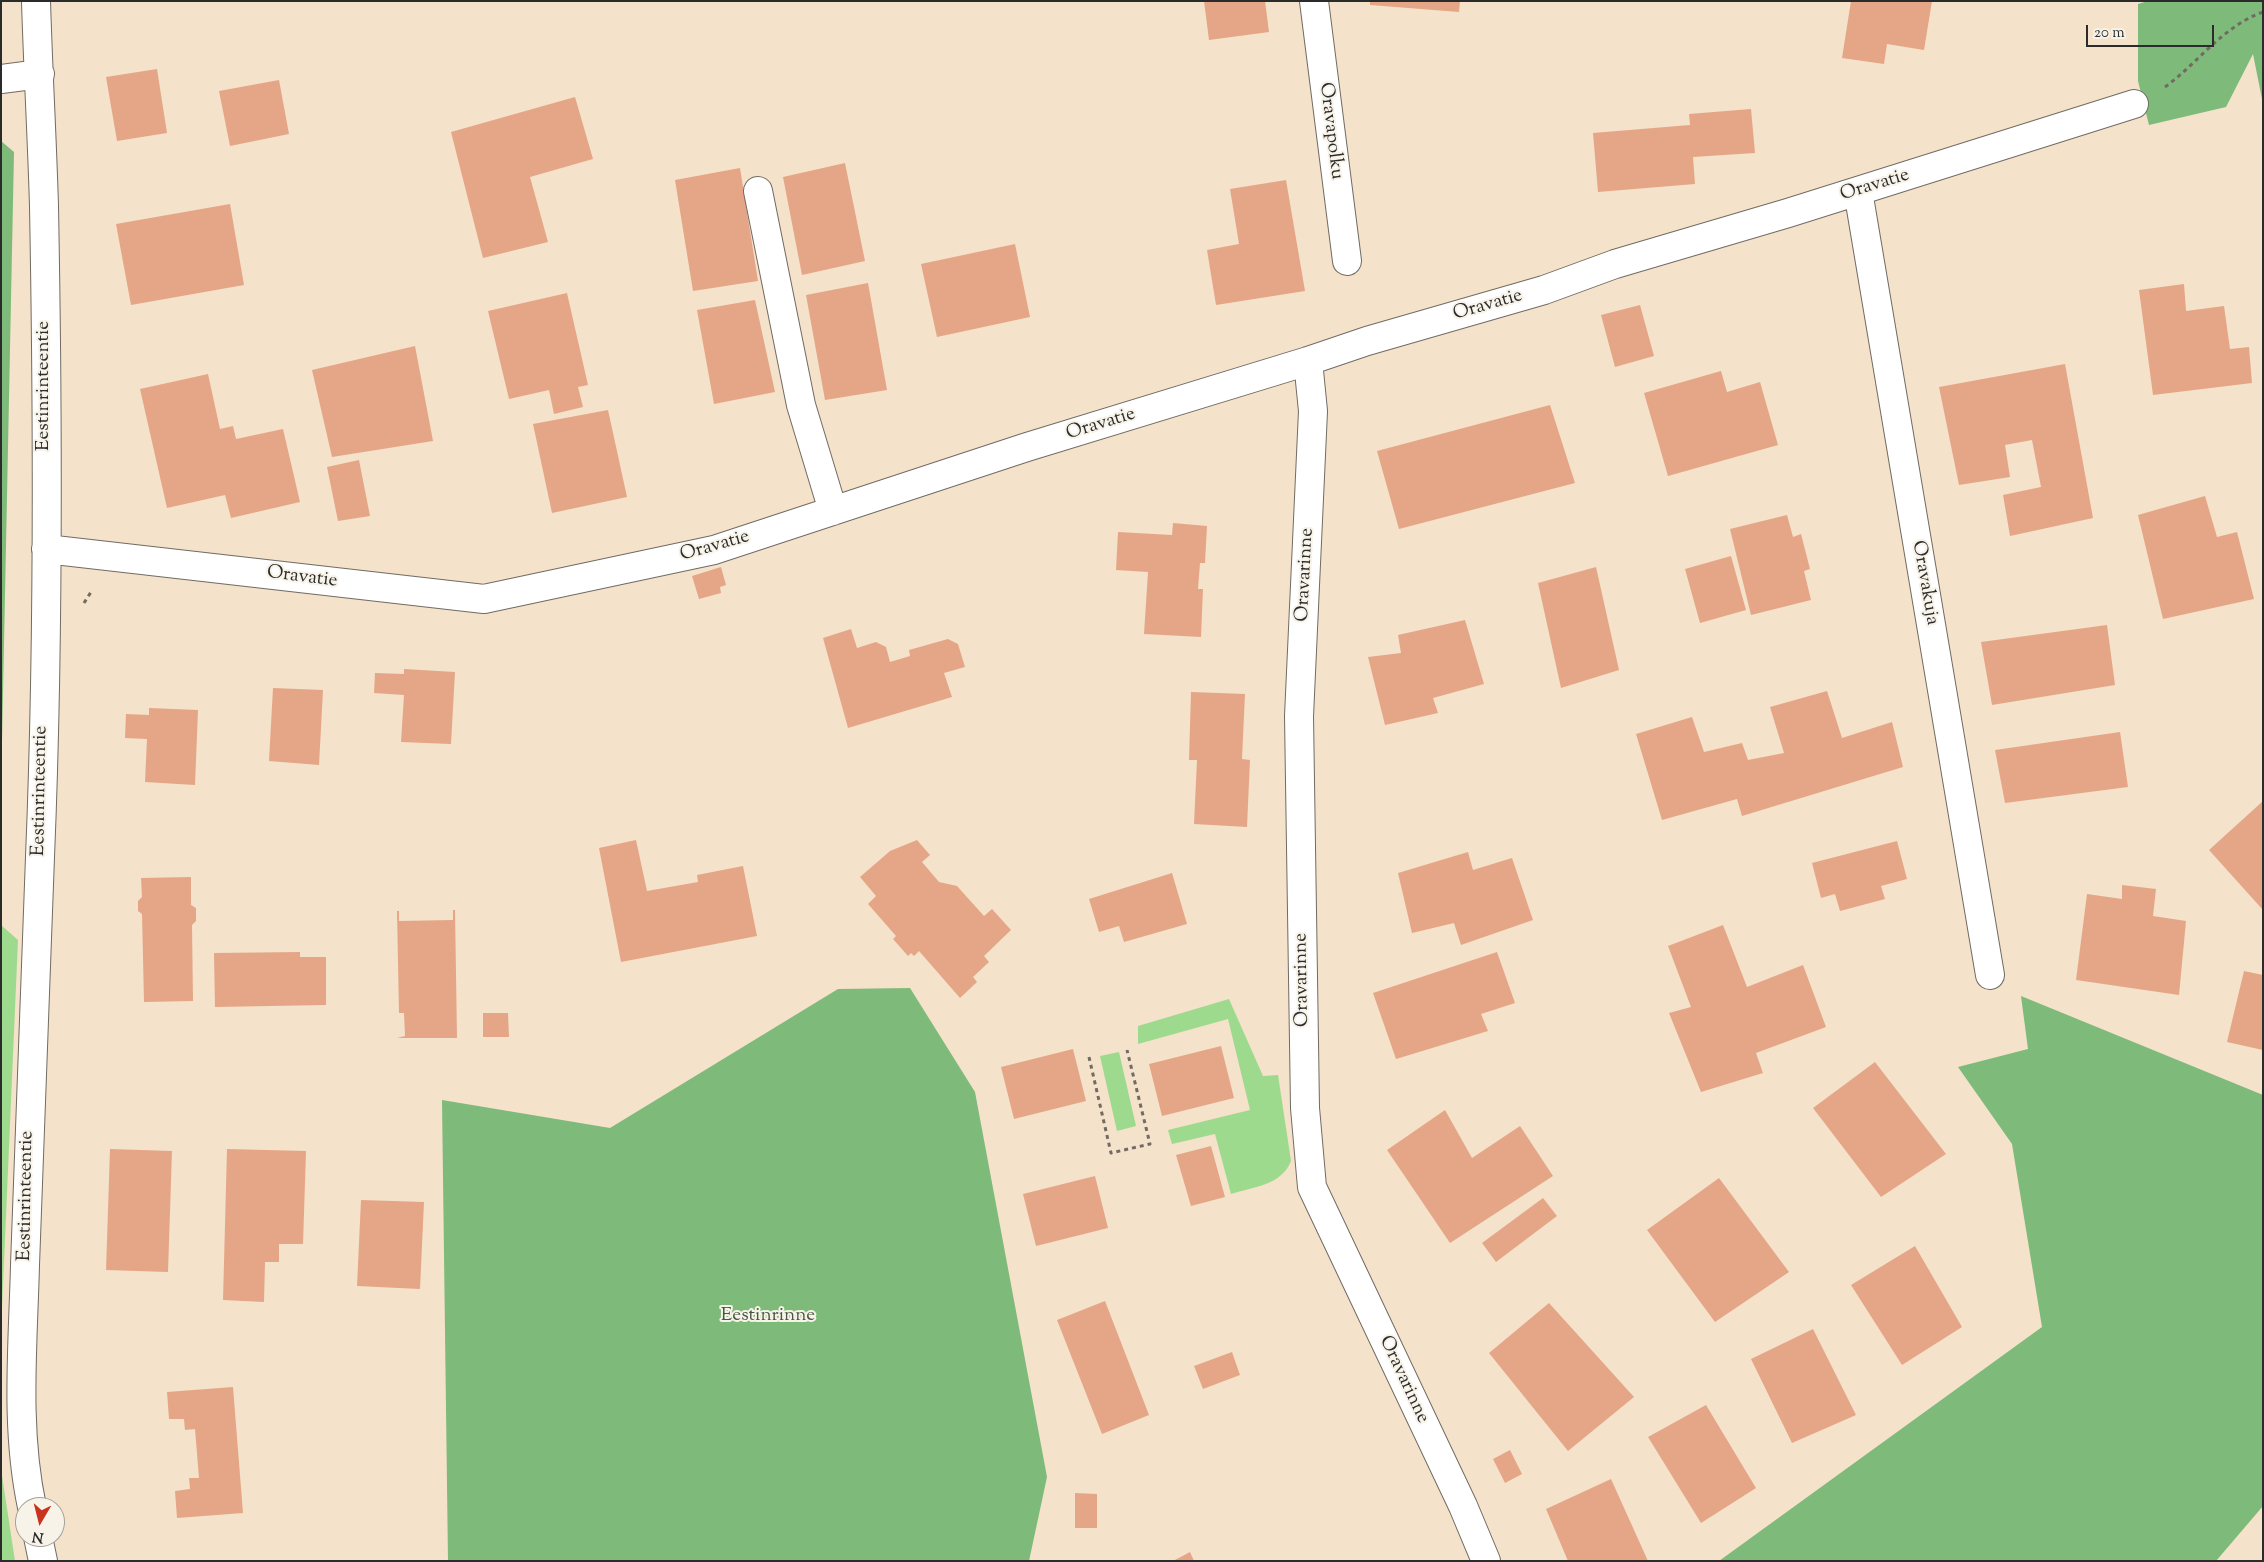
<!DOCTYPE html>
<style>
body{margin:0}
#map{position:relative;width:2264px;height:1562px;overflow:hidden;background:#f4e2ca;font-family:"Sorts Mill Goudy",serif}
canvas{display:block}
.frame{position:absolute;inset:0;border:2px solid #2b2b2b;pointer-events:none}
.north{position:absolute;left:15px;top:1497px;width:50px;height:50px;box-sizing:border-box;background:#f7f3e8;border:1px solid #a5a39c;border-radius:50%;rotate:188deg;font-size:14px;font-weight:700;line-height:20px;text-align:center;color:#2b2b2b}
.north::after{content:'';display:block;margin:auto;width:18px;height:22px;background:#c8321e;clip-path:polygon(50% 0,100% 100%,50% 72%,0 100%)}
.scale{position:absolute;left:2086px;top:25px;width:128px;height:22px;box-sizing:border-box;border:2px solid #2b2b2b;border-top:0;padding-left:6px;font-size:15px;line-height:18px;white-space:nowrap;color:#2b2b2b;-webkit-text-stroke:4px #f7f3e8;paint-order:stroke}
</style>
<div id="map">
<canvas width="2264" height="1562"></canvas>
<div class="frame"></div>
<div class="north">N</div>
<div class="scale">20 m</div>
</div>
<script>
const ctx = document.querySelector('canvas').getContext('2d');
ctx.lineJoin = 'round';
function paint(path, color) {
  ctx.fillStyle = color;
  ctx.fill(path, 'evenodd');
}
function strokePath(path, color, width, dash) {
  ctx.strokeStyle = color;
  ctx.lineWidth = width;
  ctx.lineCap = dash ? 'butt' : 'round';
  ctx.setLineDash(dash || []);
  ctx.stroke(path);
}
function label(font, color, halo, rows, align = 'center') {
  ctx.font = font + ' "Sorts Mill Goudy",serif';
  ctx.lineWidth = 4;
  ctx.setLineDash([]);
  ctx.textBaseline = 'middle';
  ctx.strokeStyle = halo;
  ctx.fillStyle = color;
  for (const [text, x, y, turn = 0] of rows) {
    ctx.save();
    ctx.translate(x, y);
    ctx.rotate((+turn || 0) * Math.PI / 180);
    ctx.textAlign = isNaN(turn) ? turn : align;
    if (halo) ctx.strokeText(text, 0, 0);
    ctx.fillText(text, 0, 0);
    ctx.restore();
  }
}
paint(new Path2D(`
 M 1,925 L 18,940 L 1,1331 Z
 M 1229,999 L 1263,1076 L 1278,1075 L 1291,1161 C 1282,1185 1253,1187 1231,1194 L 1215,1134 L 1172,1144 L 1168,1130 L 1250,1110 L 1228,1019 L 1138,1044 L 1138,1026 Z
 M 1119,1052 L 1136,1126 L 1117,1131 L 1100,1056 Z
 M 1,1469 L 15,1561 L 1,1561 Z`), '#9eda8e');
paint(new Path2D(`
 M 2148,1 L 2263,1 L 2263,104 L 2253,54 L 2226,107 L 2149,125 L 2138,81 L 2138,4 Z
 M 1,141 L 14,152 L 1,791 Z
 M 910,988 L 975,1092 L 1047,1477 L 1029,1561 L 448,1561 L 442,1100 L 610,1128 L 838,989 Z
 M 2021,996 L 2263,1095 L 2263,1506 L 2216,1561 L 1719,1561 L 2042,1327 L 2012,1144 L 1958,1067 L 2028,1049 Z`), '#7eba79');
paint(new Path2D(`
 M 1204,1 L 1265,1 L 1269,32 L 1209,40 Z
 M 1370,1 L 1460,1 L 1459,12 L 1370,5 Z
 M 1851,1 L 1932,1 L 1924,50 L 1887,44 L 1884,64 L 1842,58 Z
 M 157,69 L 167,133 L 117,141 L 106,77 Z
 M 279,80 L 289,134 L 230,146 L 219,91 Z
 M 575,97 L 593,159 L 530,177 L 548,242 L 483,258 L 451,132 Z
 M 1751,109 L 1755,153 L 1693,157 L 1695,184 L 1598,192 L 1593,133 L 1690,125 L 1689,114 Z
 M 845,163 L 865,261 L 802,275 L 783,177 Z
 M 740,168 L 758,281 L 693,291 L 675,180 Z
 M 1286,180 L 1305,291 L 1216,305 L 1207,250 L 1239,244 L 1230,189 Z
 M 230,204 L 244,285 L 131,305 L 116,224 Z
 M 1015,244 L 1030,317 L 937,337 L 921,264 Z
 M 868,283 L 887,390 L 825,400 L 806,295 Z
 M 2184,284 L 2186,311 L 2224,306 L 2230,349 L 2249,347 L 2252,383 L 2153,395 L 2139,290 Z
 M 567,293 L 588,385 L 578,387 L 583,407 L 554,414 L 549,390 L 509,399 L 488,311 Z
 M 755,300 L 775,392 L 714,404 L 697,310 Z
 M 1640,305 L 1654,356 L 1615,367 L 1601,315 Z
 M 415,346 L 433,441 L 332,457 L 312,370 Z
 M 2065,364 L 2093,518 L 2010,536 L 2003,495 L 2041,487 L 2032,440 L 2005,445 L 2010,477 L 1959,485 L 1939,387 Z
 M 1721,371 L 1727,392 L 1760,382 L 1778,445 L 1668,476 L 1644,393 Z
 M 208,374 L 220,429 L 233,426 L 236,439 L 283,429 L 300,502 L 231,518 L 225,495 L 167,508 L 140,389 Z
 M 1550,405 L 1575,483 L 1399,529 L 1377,451 Z
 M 608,410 L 627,497 L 552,513 L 533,424 Z
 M 359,460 L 370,516 L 338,521 L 327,467 Z
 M 2205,496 L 2217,537 L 2237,532 L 2254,599 L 2163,619 L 2138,515 Z
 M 1787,515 L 1793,537 L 1801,534 L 1810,569 L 1804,571 L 1811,600 L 1751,615 L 1730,529 Z
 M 1173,523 L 1207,526 L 1205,563 L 1200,563 L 1198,589 L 1203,589 L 1201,637 L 1144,634 L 1148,572 L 1116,570 L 1118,532 L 1172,535 Z
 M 1731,556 L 1746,610 L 1700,623 L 1685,569 Z
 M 721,567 L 726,585 L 720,587 L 721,593 L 699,599 L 692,576 Z
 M 1596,567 L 1619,670 L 1561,688 L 1538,583 Z
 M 1465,620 L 1484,684 L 1433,698 L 1438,713 L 1385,725 L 1368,657 L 1401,653 L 1398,635 Z
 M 2107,625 L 2115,685 L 1992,705 L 1981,642 Z
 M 851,629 L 857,648 L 876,642 L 886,647 L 890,662 L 910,656 L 909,650 L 948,639 L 958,644 L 965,667 L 944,673 L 952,697 L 848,728 L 823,638 Z
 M 404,669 L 455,672 L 451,744 L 401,742 L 404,695 L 374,693 L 375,673 L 404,674 Z
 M 273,688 L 323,690 L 319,765 L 269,761 Z
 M 1827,691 L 1842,738 L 1892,722 L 1903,767 L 1742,816 L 1737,799 L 1662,820 L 1636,734 L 1692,717 L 1704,752 L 1742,743 L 1748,760 L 1784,753 L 1770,707 Z
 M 1191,692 L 1245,694 L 1242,759 L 1250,760 L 1247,827 L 1194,824 L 1197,760 L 1189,760 Z
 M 149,708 L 198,710 L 195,785 L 145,782 L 147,739 L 125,738 L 126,714 L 149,715 Z
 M 2120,732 L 2128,787 L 2005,803 L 1995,750 Z
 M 2263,801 L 2263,910 L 2209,850 Z
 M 636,840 L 647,891 L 698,882 L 697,875 L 743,866 L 757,936 L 621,962 L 599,848 Z
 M 917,840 L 930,855 L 922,862 L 939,882 L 957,886 L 984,916 L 992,909 L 1011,930 L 984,956 L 989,962 L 973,977 L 977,982 L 960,998 L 919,951 L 914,956 L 911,953 L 908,956 L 893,939 L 896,936 L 868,904 L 876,896 L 860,877 L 890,851 Z
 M 1897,841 L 1907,879 L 1881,886 L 1885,899 L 1840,911 L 1835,894 L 1821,898 L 1812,863 Z
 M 1468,852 L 1473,870 L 1512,858 L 1533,920 L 1461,945 L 1454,923 L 1412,933 L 1398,873 Z
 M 1172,873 L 1187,924 L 1124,942 L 1119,926 L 1099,932 L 1089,899 Z
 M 191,877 L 191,905 L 196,908 L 196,921 L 192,925 L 193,1001 L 144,1002 L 142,914 L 138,911 L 138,901 L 142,897 L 141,878 Z
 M 2122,885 L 2156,889 L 2153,916 L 2186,921 L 2179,995 L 2076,980 L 2087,894 L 2122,899 Z
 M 453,910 L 455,910 L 457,1038 L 397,1038 L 405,1036 L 404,1013 L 399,1013 L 397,911 L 399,911 L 399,921 L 453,920 Z
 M 1723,925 L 1747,987 L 1803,965 L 1826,1027 L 1756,1053 L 1763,1073 L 1701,1092 L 1669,1013 L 1691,1007 L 1668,946 Z
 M 300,952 L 300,957 L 326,957 L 326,1005 L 215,1007 L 214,953 Z
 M 1497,952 L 1515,1003 L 1481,1014 L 1488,1031 L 1396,1059 L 1373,993 Z
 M 2244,971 L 2263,975 L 2263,1050 L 2227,1042 Z
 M 483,1013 L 508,1013 L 509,1037 L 483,1037 Z
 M 1221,1046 L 1234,1098 L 1162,1116 L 1149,1064 Z
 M 1073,1049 L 1086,1101 L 1014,1119 L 1001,1067 Z
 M 1875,1062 L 1946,1154 L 1881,1197 L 1813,1108 Z
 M 1445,1110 L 1472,1158 L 1520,1126 L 1553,1176 L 1450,1243 L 1387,1150 Z
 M 1211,1146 L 1225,1197 L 1191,1206 L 1176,1155 Z
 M 110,1149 L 172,1151 L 168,1272 L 106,1270 Z
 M 227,1149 L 306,1151 L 303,1244 L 279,1244 L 279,1262 L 265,1262 L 264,1302 L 223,1300 Z
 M 1095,1176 L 1108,1228 L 1036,1246 L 1023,1194 Z
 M 1719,1178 L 1789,1272 L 1715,1322 L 1647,1230 Z
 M 1543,1198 L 1557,1216 L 1496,1262 L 1482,1243 Z
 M 361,1200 L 424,1202 L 420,1289 L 357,1286 Z
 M 1915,1246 L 1962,1327 L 1902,1365 L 1851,1285 Z
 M 1105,1301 L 1149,1415 L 1102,1434 L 1057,1320 Z
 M 1549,1303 L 1634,1397 L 1568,1451 L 1489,1353 Z
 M 1813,1329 L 1856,1415 L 1792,1443 L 1751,1359 Z
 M 1232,1352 L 1240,1375 L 1203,1389 L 1194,1366 Z
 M 233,1387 L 243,1513 L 177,1518 L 175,1491 L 190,1489 L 189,1478 L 199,1478 L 195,1429 L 185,1430 L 184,1419 L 169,1419 L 167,1392 Z
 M 1706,1405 L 1756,1488 L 1701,1523 L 1648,1437 Z
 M 1510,1450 L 1522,1474 L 1505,1483 L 1493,1459 Z
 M 1611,1479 L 1648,1561 L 1568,1561 L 1546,1509 Z
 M 1075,1493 L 1097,1494 L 1097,1528 L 1075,1528 Z
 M 1190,1552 L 1194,1561 L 1173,1561 Z`), '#e5a687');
const minor = new Path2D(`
 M 1314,1 L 1347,261
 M 1,79 L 40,74
 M 758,191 L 801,405 L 833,511
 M 1858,191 L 1990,975
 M 1308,361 L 1313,411 L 1299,716 L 1305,1108 L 1312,1187 L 1463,1506 L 1486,1561
 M 46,549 L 484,599 L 714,550 L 1027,447 L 1308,361 L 1367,341 L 1544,290 L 1615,264 L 1788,213 L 2134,104
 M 32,1507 C 15,1428 23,1346 25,1265 C 29,1129 34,993 40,857 C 49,640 48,422 44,206 C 42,137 38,69 36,1
 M 38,1537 L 43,1561`);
strokePath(minor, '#716b63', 30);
strokePath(new Path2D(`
 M 2165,87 C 2198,63 2223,26 2263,12
 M 84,603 L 91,592
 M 1089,1057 L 1111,1153 L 1150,1144 L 1127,1050`), '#716b63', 3, [4, 4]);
strokePath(minor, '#fff', 28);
label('19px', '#2b2b2b', '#f7f3e8', [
 ["Oravapolku",1330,131,83],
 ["Oravatie",1875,186,-17],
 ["Oravatie",1488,306,-16],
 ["Eestinrinteentie",45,386,-90],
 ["Oravatie",1101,425,-17],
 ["Oravatie",715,547,-16],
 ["Oravarinne",1306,575,-87],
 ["Oravatie",302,578,7],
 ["Oravakuja",1924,583,80],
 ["Eestinrinteentie",41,791,-89],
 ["Oravarinne",1303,980,-91],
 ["Eestinrinteentie",27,1196,-89],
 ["Oravarinne",1403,1380,65]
]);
label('19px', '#485744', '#f7f3e8', [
 ["Eestinrinne",768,1317]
]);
</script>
